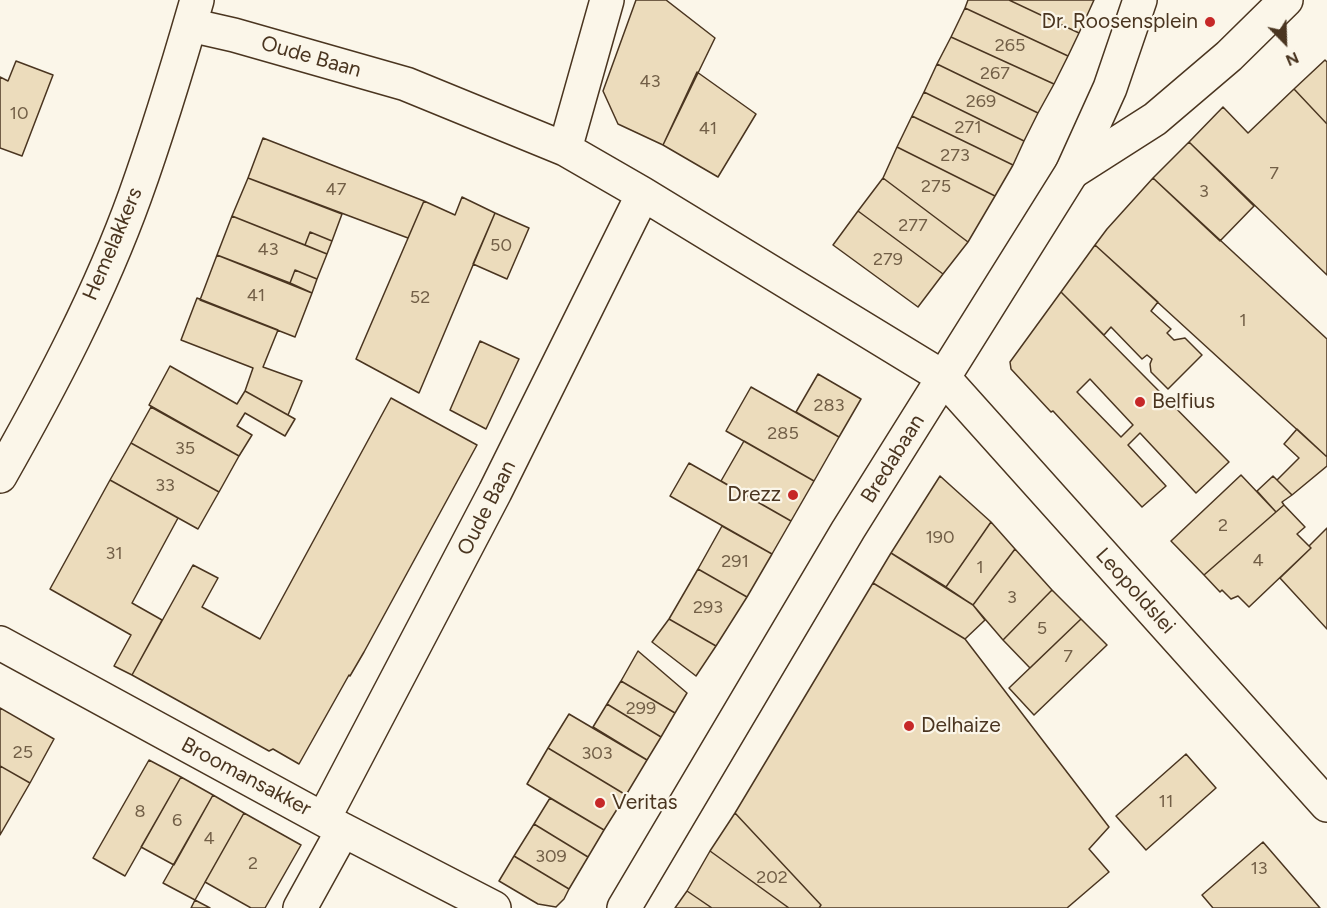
<!DOCTYPE html>
<style>
body{margin:0}
#map{position:relative;width:1327px;height:908px;overflow:hidden;background:#fbf6e9;font-family:Figtree,sans-serif}
canvas{display:block}
.north{position:absolute;left:1255px;top:12px;width:60px;height:60px;-webkit-text-stroke:4px #fbf6e9;paint-order:stroke;rotate:157deg;font-size:16px;font-weight:700;line-height:24px;text-align:center;color:#4a3520}
.north::after{content:'';display:block;margin:auto;width:21px;height:27px;background:#4a3520;clip-path:polygon(50% 0,100% 100%,50% 72%,0 100%)}
</style>
<div id="map">
<canvas width="1327" height="908"></canvas>
<div class="north">N</div>
</div>
<script>
const ctx = document.querySelector('canvas').getContext('2d');
ctx.lineJoin = 'round';
function paint(path, color) {
  ctx.fillStyle = color;
  ctx.fill(path, 'evenodd');
}
function strokePath(path, color, width, dash) {
  ctx.strokeStyle = color;
  ctx.lineWidth = width;
  ctx.lineCap = dash ? 'butt' : 'round';
  ctx.setLineDash(dash || []);
  ctx.stroke(path);
}
function label(font, color, halo, rows, align = 'center') {
  ctx.font = font + ' Figtree,sans-serif';
  ctx.lineWidth = 4.5;
  ctx.setLineDash([]);
  ctx.textBaseline = 'middle';
  ctx.strokeStyle = halo;
  ctx.fillStyle = color;
  for (const [text, x, y, turn = 0] of rows) {
    ctx.save();
    ctx.translate(x, y);
    ctx.rotate((+turn || 0) * Math.PI / 180);
    ctx.textAlign = isNaN(turn) ? turn : align;
    if (halo) ctx.strokeText(text, 0, 0);
    ctx.fillText(text, 0, 0);
    ctx.restore();
  }
}
const building = new Path2D(`
 M 636,0 L 666,0 L 715,38 L 663,145 L 618,124 L 603,91 Z
 M 968,0 L 1009,0 L 1079,33 L 1068,56 L 965,8 Z
 M 1009,0 L 1094,0 L 1079,33 Z
 M 965,8 L 1068,56 L 1054,84 L 951,37 Z
 M 951,37 L 1054,84 L 1038,113 L 937,64 Z
 M 1325,60 L 1327,62 L 1327,124 L 1294,89 Z
 M 16,61 L 53,75 L 22,156 L 0,148 L 0,77 L 8,81 Z
 M 937,64 L 1038,113 L 1024,141 L 924,92 Z
 M 697,72 L 756,114 L 718,177 L 663,145 Z
 M 1294,89 L 1327,124 L 1327,275 L 1189,142 L 1223,107 L 1248,133 Z
 M 924,92 L 1024,141 L 1013,165 L 912,116 Z
 M 912,116 L 1013,165 L 995,196 L 897,147 Z
 M 263,138 L 424,201 L 408,238 L 248,178 Z
 M 1189,142 L 1254,206 L 1220,241 L 1153,178 Z
 M 897,147 L 995,196 L 968,242 L 883,178 Z
 M 248,178 L 342,214 L 332,241 L 310,232 L 305,245 L 232,216 Z
 M 883,178 L 968,242 L 943,274 L 858,211 Z
 M 1153,178 L 1327,339 L 1327,457 L 1095,245 L 1107,229 Z
 M 462,197 L 495,213 L 419,393 L 356,359 L 424,201 L 455,215 Z
 M 858,211 L 943,274 L 918,307 L 833,245 Z
 M 495,213 L 529,228 L 507,279 L 473,264 Z
 M 232,216 L 327,254 L 317,279 L 295,270 L 290,283 L 217,255 Z
 M 310,232 L 332,241 L 327,254 L 305,245 Z
 M 1095,245 L 1158,302 L 1151,311 L 1171,329 L 1167,333 L 1174,340 L 1185,338 L 1202,355 L 1168,389 L 1151,372 L 1150,364 L 1152,359 L 1147,355 L 1142,359 L 1111,327 L 1104,335 L 1061,292 Z
 M 217,255 L 312,293 L 295,337 L 200,300 Z
 M 295,270 L 317,279 L 312,293 L 290,283 Z
 M 1061,292 L 1229,462 L 1196,493 L 1140,433 L 1128,445 L 1166,486 L 1142,507 L 1053,411 L 1051,412 L 1011,369 L 1010,362 ZM 1090,379 L 1133,425 L 1121,437 L 1077,392 Z
 M 197,298 L 278,330 L 263,367 L 302,381 L 288,415 L 245,391 L 253,368 L 181,340 Z
 M 480,341 L 519,359 L 486,429 L 450,410 Z
 M 170,366 L 237,404 L 245,391 L 295,419 L 285,436 L 245,413 L 237,426 L 252,435 L 239,456 L 149,405 Z
 M 818,374 L 861,399 L 839,437 L 796,412 Z
 M 751,387 L 839,437 L 814,481 L 726,431 Z
 M 391,398 L 477,445 L 364,652 L 350,676 L 349,675 L 299,764 L 273,749 L 269,751 L 132,675 L 193,565 L 218,578 L 202,607 L 260,639 Z
 M 151,407 L 239,456 L 219,492 L 131,443 Z
 M 1297,429 L 1327,457 L 1327,466 L 1292,495 L 1277,480 L 1299,458 L 1284,444 Z
 M 744,441 L 814,481 L 791,521 L 721,481 Z
 M 131,443 L 219,492 L 198,529 L 110,480 Z
 M 689,463 L 791,521 L 772,554 L 670,496 Z
 M 1241,475 L 1276,512 L 1204,575 L 1171,541 Z
 M 940,476 L 991,522 L 946,587 L 891,553 Z
 M 1273,476 L 1292,495 L 1282,502 L 1284,505 L 1276,512 L 1257,491 Z
 M 110,480 L 178,518 L 132,603 L 162,620 L 132,675 L 114,666 L 131,635 L 50,589 Z
 M 1284,505 L 1305,527 L 1297,534 L 1311,548 L 1249,607 L 1238,596 L 1231,599 L 1222,590 L 1220,592 L 1204,575 Z
 M 991,522 L 1015,549 L 973,605 L 946,587 Z
 M 722,526 L 772,554 L 747,597 L 698,569 Z
 M 1327,528 L 1327,629 L 1280,578 L 1311,548 L 1309,546 Z
 M 1015,549 L 1052,590 L 1003,640 L 973,605 Z
 M 891,553 L 973,605 L 985,620 L 965,639 L 873,583 Z
 M 698,569 L 747,597 L 716,646 L 669,619 Z
 M 873,583 L 965,639 L 1109,827 L 1089,849 L 1109,872 L 1067,908 L 819,908 L 821,905 L 735,813 Z
 M 1052,590 L 1081,619 L 1030,668 L 1003,640 Z
 M 669,619 L 716,646 L 696,676 L 652,642 Z
 M 1081,619 L 1107,645 L 1034,715 L 1009,688 Z
 M 638,651 L 687,693 L 675,713 L 621,681 Z
 M 621,681 L 675,713 L 661,737 L 607,704 Z
 M 607,704 L 661,737 L 647,760 L 593,727 Z
 M 0,708 L 54,739 L 30,783 L 0,766 Z
 M 569,714 L 647,760 L 626,795 L 548,748 Z
 M 548,748 L 626,795 L 604,830 L 527,784 Z
 M 1186,754 L 1216,788 L 1146,850 L 1116,816 Z
 M 149,760 L 181,777 L 125,876 L 93,858 Z
 M 0,766 L 30,783 L 0,835 Z
 M 181,777 L 213,795 L 174,865 L 141,847 Z
 M 213,795 L 244,813 L 195,900 L 163,883 Z
 M 550,798 L 604,830 L 588,857 L 534,824 Z
 M 244,813 L 301,845 L 265,908 L 251,908 L 205,882 Z
 M 735,813 L 821,905 L 819,908 L 789,908 L 710,851 Z
 M 534,824 L 588,857 L 569,889 L 514,856 Z
 M 1263,842 L 1320,908 L 1213,908 L 1202,895 Z
 M 710,851 L 789,908 L 712,908 L 687,891 Z
 M 514,856 L 569,889 L 564,899 L 556,907 L 538,904 L 499,881 Z
 M 687,891 L 712,908 L 675,908 Z
 M 195,900 L 210,908 L 191,908 Z`);
paint(building, '#ecdcbc');
strokePath(building, '#4a3520', 1.5);
const minor = new Path2D(`
 M 190,25 L 234,35 L 406,84 L 565,149 L 643,194 L 943,377 L 1327,805
 M 565,149 L 607,0
 M 1072,172 L 1155,119 L 1229,56 L 1286,0
 M 0,476 C 51,386 100,293 135,196 C 158,132 178,66 197,0
 M 0,643 L 343,830 L 494,908
 M 324,818 L 495,492 L 643,194
 M 300,908 L 343,830`);
const major = new Path2D(`
 M 624,908 L 848,530 L 1072,172 L 1110,88 L 1140,0`);
strokePath(minor, '#4a3520', 36);
strokePath(major, '#4a3520', 36);
strokePath(minor, '#fbf6e9', 33);
strokePath(major, '#fbf6e9', 33);
for (const [x, y, r, color] of [
 [1210,22,6,"#c62828"],
 [1140,402,6,"#c62828"],
 [793,495,6,"#c62828"],
 [909,726,6,"#c62828"],
 [600,803,6,"#c62828"]
]) {
  const dot = new Path2D();
  dot.arc(x, y, r, 0, 2 * Math.PI);
  ctx.fillStyle = color;
  ctx.fill(dot);
  strokePath(dot, '#fbf6e9', 2);
}
label('18px', '#725f47', null, [
 ["265",1010,46],
 ["267",995,74],
 ["43",650,82],
 ["269",981,102],
 ["10",19,114],
 ["271",968,128],
 ["41",708,129],
 ["273",955,156],
 ["7",1274,174],
 ["275",936,187],
 ["47",336,190],
 ["3",1204,192],
 ["277",913,226],
 ["50",501,246],
 ["43",268,250],
 ["279",888,260],
 ["41",256,296],
 ["52",420,298],
 ["1",1243,321],
 ["283",829,406],
 ["285",783,434],
 ["35",185,449],
 ["33",165,486],
 ["2",1223,526],
 ["190",940,538],
 ["31",114,554],
 ["4",1258,561],
 ["291",735,562],
 ["1",980,568],
 ["3",1012,598],
 ["293",708,608],
 ["5",1042,629],
 ["7",1068,657],
 ["299",641,709],
 ["25",23,753],
 ["303",597,754],
 ["11",1166,802],
 ["8",140,812],
 ["6",177,821],
 ["4",209,839],
 ["309",551,857],
 ["2",253,864],
 ["13",1259,869],
 ["202",772,878]
]);
label('21px', '#4a3520', '#fbf6e9', [
 ["Dr. Roosensplein",1198,22,"right"],
 ["Belfius",1152,402],
 ["Drezz",781,495,"right"],
 ["Delhaize",921,726],
 ["Veritas",612,803]
], 'left');
label('21px', '#4a3520', '#fbf6e9', [
 ["Oude Baan",311,57,16],
 ["Hemelakkers",113,244,-67],
 ["Bredabaan",893,459,-58],
 ["Oude Baan",487,508,-63],
 ["Leopoldslei",1135,591,48],
 ["Broomansakker",246,777,28]
]);
</script>
